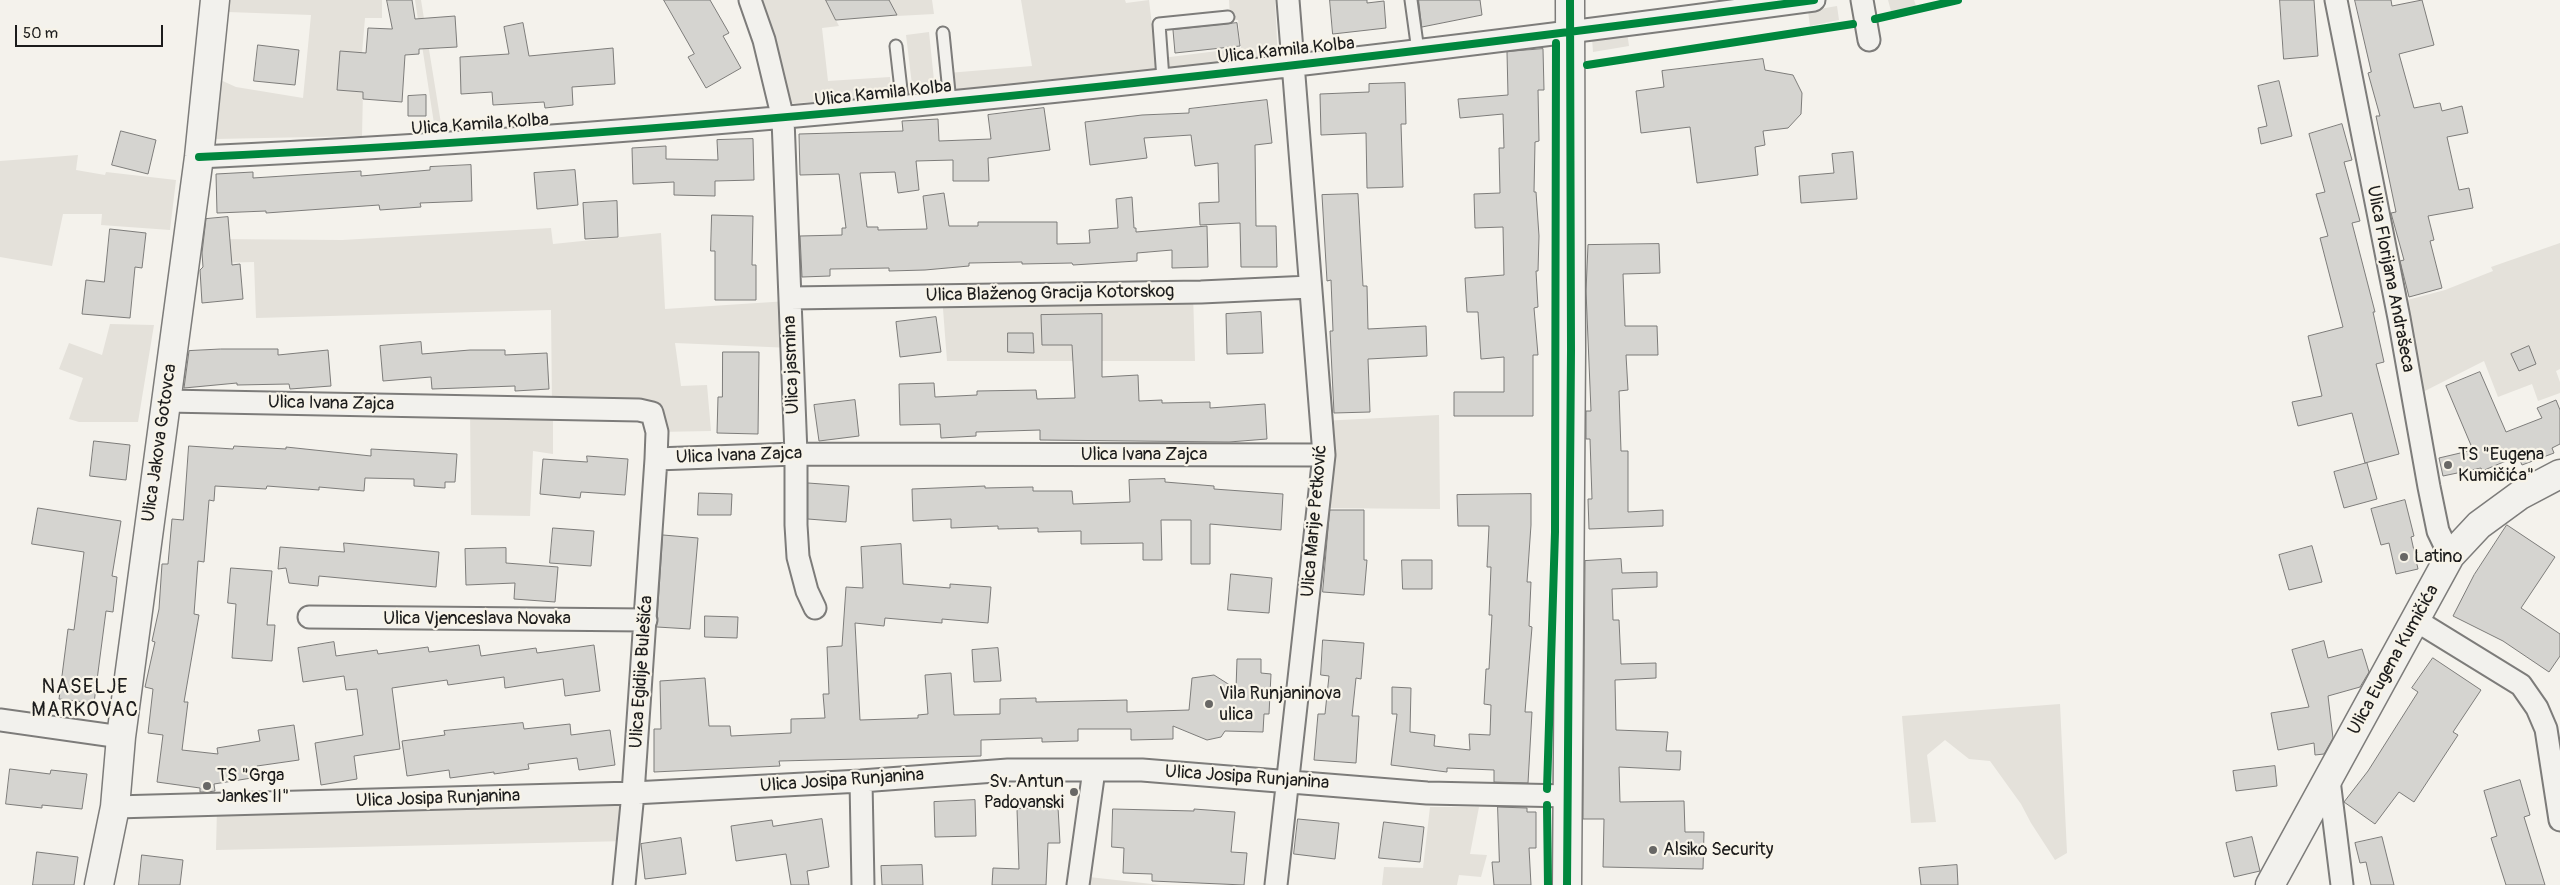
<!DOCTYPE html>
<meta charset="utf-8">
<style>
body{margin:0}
#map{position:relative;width:2560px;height:885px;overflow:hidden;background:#f4f2ec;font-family:Pangolin,sans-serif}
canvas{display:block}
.scale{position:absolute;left:15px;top:25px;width:148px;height:22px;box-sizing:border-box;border:2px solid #1c1c1c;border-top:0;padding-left:6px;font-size:15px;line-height:18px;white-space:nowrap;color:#1c1c1c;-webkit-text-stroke:4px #f7f3e8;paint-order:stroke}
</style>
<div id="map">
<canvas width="2560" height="885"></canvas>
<div class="scale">50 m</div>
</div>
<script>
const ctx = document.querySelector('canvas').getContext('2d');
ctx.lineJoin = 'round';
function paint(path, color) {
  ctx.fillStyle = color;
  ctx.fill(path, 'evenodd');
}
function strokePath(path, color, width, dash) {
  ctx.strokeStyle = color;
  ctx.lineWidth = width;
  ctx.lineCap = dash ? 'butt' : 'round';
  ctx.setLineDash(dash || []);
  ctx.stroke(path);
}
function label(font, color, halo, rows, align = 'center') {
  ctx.font = font + ' Pangolin,sans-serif';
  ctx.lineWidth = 4.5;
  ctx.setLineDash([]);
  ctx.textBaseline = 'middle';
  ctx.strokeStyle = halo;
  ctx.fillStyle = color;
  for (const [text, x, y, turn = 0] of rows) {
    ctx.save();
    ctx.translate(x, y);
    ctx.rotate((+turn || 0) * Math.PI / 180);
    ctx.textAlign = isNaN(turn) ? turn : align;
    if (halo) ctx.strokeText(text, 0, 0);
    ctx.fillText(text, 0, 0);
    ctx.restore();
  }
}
paint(new Path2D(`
 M 229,0 L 382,0 L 382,18 L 365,18 L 362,53 L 340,52 L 337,89 L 363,92 L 362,136 L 215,139 L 216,78 L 236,87 L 303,98 L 311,15 L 228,12 Z
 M 415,0 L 421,0 L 444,142 L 437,143 Z
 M 760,0 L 826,0 L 839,26 L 822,28 L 828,81 L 890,77 L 892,97 L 780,104 L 763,36 L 773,32 Z
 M 889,0 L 932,0 L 934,14 L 897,16 Z
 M 1021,0 L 1125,0 L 1126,3 L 1149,0 L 1152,25 L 1159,24 L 1162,58 L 1241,48 L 1238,20 L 1230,20 L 1229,0 L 1275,0 L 1278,61 L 950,102 L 948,73 L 1032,66 Z
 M 1888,0 L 1914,0 L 1916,6 L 1891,11 Z
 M 1837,6 L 1839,20 L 1810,26 L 1808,11 Z
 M 929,32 L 935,90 L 913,93 L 906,35 Z
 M 1627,32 L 1629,46 L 1593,52 L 1592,38 Z
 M 78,155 L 76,170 L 105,175 L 106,172 L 176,180 L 170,230 L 101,225 L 102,214 L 63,214 L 52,266 L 0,257 L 0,161 Z
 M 551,228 L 553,244 L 661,233 L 665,309 L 788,301 L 792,348 L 675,343 L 681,386 L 707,385 L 711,431 L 657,432 L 652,413 L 553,408 L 553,454 L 533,451 L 530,516 L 471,515 L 470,407 L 552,408 L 551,310 L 256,318 L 254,262 L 215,263 L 214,239 L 342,240 Z
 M 2560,243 L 2560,369 L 2556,371 L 2560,382 L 2560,393 L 2538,401 L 2532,384 L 2498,397 L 2484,361 L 2413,397 L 2396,303 L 2445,290 L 2493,271 L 2491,267 Z
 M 1193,292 L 1195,361 L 947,361 L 942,296 Z
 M 110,324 L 154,325 L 138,422 L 79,422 L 69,419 L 83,378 L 59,369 L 69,343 L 102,355 Z
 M 1439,415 L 1440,509 L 1318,508 L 1321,421 Z
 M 2060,704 L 2067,853 L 2055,860 L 2031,823 L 2021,804 L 1990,761 L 1969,759 L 1945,740 L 1927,755 L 1936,822 L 1911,823 L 1902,716 Z
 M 626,802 L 629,841 L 216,850 L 217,808 Z
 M 1430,807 L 1479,807 L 1470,854 L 1487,855 L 1481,877 L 1459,875 L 1457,885 L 1382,885 L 1384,867 L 1423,868 Z
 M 1080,876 L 1161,885 L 1078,885 Z`), '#e4e1da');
const building = new Path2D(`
 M 387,0 L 412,0 L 415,19 L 455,16 L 457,47 L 419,49 L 419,54 L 405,55 L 402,102 L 363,99 L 363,92 L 337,90 L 340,51 L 366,53 L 368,28 L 392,29 Z
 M 664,0 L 710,0 L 729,33 L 723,36 L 741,68 L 706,88 L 688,57 L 694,54 Z
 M 826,0 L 889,0 L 897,15 L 836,20 Z
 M 1330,0 L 1367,0 L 1367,3 L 1384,1 L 1386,28 L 1333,34 Z
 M 1419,0 L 1480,0 L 1482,15 L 1422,27 Z
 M 2280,0 L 2314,0 L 2318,56 L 2284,59 Z
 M 2355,0 L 2391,0 L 2392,6 L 2422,0 L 2434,45 L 2399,54 L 2414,108 L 2440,103 L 2442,111 L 2462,106 L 2468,133 L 2447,137 L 2459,190 L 2469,188 L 2473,208 L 2428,216 L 2434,240 L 2430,241 L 2442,288 L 2409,297 L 2400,261 L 2404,260 L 2391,213 L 2396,212 L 2376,116 L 2380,116 L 2368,73 L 2371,72 Z
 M 523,23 L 529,56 L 613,48 L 615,84 L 572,87 L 573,105 L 545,108 L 544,102 L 493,105 L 492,92 L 461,94 L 460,57 L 509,54 L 504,27 Z
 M 1237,23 L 1240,46 L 1175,53 L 1173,30 Z
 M 258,45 L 299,50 L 295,85 L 254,81 Z
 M 1543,49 L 1544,90 L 1538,90 L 1539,141 L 1535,142 L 1534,192 L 1536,192 L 1539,236 L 1538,271 L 1536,271 L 1538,307 L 1534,308 L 1538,355 L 1533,355 L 1533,416 L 1454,416 L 1454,392 L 1504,392 L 1504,357 L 1481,359 L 1478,312 L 1467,312 L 1465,278 L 1504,275 L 1503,227 L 1475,228 L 1474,194 L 1500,193 L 1499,148 L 1504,148 L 1503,114 L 1460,118 L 1458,99 L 1508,95 L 1507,52 Z
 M 1763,59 L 1765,70 L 1793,75 L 1802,93 L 1801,114 L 1788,128 L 1763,131 L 1765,145 L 1755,147 L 1758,175 L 1697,183 L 1690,127 L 1641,133 L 1636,91 L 1664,87 L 1662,71 Z
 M 2279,81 L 2292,136 L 2261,144 L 2258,128 L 2267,126 L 2258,86 Z
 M 1405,83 L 1406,124 L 1401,124 L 1403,187 L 1367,188 L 1366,133 L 1321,135 L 1320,94 L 1369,92 L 1369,84 Z
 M 426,95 L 426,116 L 408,116 L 408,96 Z
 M 1267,100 L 1272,143 L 1255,145 L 1256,226 L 1276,226 L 1277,267 L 1241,267 L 1240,223 L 1200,225 L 1199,203 L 1219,202 L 1218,163 L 1195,166 L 1191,135 L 1144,138 L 1147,158 L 1090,165 L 1085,122 L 1142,115 L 1189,113 L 1189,109 Z
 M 1044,108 L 1050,150 L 988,158 L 989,181 L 953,181 L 953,160 L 916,161 L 919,190 L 898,193 L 895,172 L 860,173 L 867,227 L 878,227 L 878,230 L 927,229 L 923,196 L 944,193 L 949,226 L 978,226 L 978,222 L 1057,222 L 1057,244 L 1090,243 L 1089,230 L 1118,228 L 1116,199 L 1132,197 L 1134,228 L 1136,228 L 1136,232 L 1207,226 L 1208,267 L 1172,268 L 1172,250 L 1137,253 L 1137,261 L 1073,265 L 1072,263 L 1022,264 L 1022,262 L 969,263 L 969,266 L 925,270 L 889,271 L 889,268 L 830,269 L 830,276 L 802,277 L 800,236 L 842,235 L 842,228 L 846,228 L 839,174 L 800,175 L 799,134 L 903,131 L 902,121 L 938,119 L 939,141 L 991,139 L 988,115 Z
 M 2342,124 L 2352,160 L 2344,162 L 2360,221 L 2352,223 L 2375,312 L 2373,312 L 2384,362 L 2376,364 L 2399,454 L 2365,463 L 2352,413 L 2298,426 L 2292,402 L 2322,396 L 2308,336 L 2343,327 L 2320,238 L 2328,236 L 2316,194 L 2325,192 L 2309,134 Z
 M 121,131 L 156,140 L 148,174 L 112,165 Z
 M 753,139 L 754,180 L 715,181 L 715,196 L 674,195 L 674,182 L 633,184 L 632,148 L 666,146 L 666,159 L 718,160 L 717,140 Z
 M 1853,152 L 1857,199 L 1801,203 L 1799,176 L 1834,173 L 1832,154 Z
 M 471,165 L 472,201 L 420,203 L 421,207 L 380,210 L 379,205 L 266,213 L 266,211 L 217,213 L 216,174 L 253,172 L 253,178 L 361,171 L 361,176 L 430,170 L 430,167 Z
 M 575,170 L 578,205 L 537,209 L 534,173 Z
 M 1358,194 L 1363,286 L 1367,286 L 1368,329 L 1426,326 L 1427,356 L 1368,359 L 1370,412 L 1334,413 L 1330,331 L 1333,331 L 1331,280 L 1327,281 L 1322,195 Z
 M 617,201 L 618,237 L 585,239 L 583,203 Z
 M 712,215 L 753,216 L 752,265 L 756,265 L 756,300 L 715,300 L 715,251 L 711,251 Z
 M 228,217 L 232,265 L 240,264 L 243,299 L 202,303 L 200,270 L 203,267 L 202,253 L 206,219 Z
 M 110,229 L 146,233 L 142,268 L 135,267 L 130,318 L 82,314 L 86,280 L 104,282 Z
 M 1659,244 L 1660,273 L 1623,274 L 1625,326 L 1657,326 L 1658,355 L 1626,355 L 1628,390 L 1619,391 L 1621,451 L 1628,451 L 1628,512 L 1663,510 L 1663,526 L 1589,529 L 1588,499 L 1592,499 L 1590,439 L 1586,439 L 1586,411 L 1591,411 L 1586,291 L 1588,245 Z
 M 1261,312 L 1263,353 L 1227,354 L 1226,314 Z
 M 1102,314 L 1102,377 L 1138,375 L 1139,401 L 1162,400 L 1162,403 L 1210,402 L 1210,408 L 1265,404 L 1267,439 L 1229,442 L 1040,440 L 1040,430 L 976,432 L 976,436 L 941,438 L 940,424 L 900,425 L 899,384 L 934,383 L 935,397 L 977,395 L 977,391 L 1036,390 L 1037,399 L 1075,398 L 1072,345 L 1042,345 L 1041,315 Z
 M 936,317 L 941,352 L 900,357 L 896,322 Z
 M 1008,333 L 1033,333 L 1034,353 L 1008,352 Z
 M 421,342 L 422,354 L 470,350 L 505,350 L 505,355 L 547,353 L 549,389 L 515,391 L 515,386 L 432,389 L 431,377 L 383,381 L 380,346 Z
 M 2529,346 L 2536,364 L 2519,371 L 2511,354 Z
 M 221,349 L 278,349 L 278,355 L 328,350 L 331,386 L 290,389 L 289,384 L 237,385 L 237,383 L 184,388 L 189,351 Z
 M 723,352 L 759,352 L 758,434 L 717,433 L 718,397 L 722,397 Z
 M 2480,372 L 2506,432 L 2542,418 L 2537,408 L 2556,400 L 2560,410 L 2560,444 L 2552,448 L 2554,453 L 2522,465 L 2518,456 L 2482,471 L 2481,468 L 2443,476 L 2439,458 L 2473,450 L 2446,386 Z
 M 855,400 L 859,436 L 819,441 L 814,405 Z
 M 94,441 L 130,445 L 126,480 L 90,476 Z
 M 189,446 L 233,449 L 234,446 L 286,449 L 286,447 L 371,456 L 371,449 L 457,454 L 455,482 L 445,482 L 445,488 L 414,486 L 414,479 L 365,478 L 364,491 L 319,487 L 319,490 L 267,486 L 266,489 L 215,486 L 214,501 L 209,500 L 204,562 L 198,561 L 194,614 L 199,615 L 184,702 L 188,702 L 182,750 L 218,754 L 217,748 L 260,741 L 258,730 L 294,725 L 299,760 L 257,766 L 258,777 L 214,784 L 215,791 L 208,792 L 200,792 L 200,788 L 157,782 L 163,735 L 148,733 L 153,689 L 145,687 L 155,642 L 152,641 L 159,609 L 162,564 L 168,564 L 172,519 L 183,520 Z
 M 587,456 L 628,459 L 625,495 L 581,492 L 580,498 L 540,494 L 543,459 L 587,462 Z
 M 2367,463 L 2377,499 L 2344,508 L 2334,472 Z
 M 1165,479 L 1165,482 L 1214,486 L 1214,489 L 1283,494 L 1281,530 L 1210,524 L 1210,564 L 1191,564 L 1191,520 L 1161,520 L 1162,560 L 1143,560 L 1143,543 L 1081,544 L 1081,531 L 1038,532 L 1038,528 L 998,529 L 998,526 L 951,528 L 951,519 L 913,521 L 912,489 L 985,486 L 985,488 L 1033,487 L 1033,491 L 1072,491 L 1073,504 L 1130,502 L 1129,480 Z
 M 808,483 L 849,486 L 846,522 L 808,519 Z
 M 699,493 L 732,494 L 731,515 L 698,515 Z
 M 1531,494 L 1531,525 L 1527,582 L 1531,582 L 1529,626 L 1532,627 L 1525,712 L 1532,712 L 1528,783 L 1494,782 L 1494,770 L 1447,768 L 1447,772 L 1391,765 L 1397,714 L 1392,714 L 1392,687 L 1411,688 L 1410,732 L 1435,735 L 1434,746 L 1470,750 L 1469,734 L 1490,735 L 1491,705 L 1484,704 L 1486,669 L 1489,669 L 1492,615 L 1489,615 L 1491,567 L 1487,567 L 1489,526 L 1458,526 L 1457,495 Z
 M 2405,500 L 2414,536 L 2411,537 L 2418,569 L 2396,574 L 2389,543 L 2381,545 L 2371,509 Z
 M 38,508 L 121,521 L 112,576 L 117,577 L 113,612 L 106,611 L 94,703 L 59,699 L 68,629 L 74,630 L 84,552 L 32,544 Z
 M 1330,510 L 1364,510 L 1364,560 L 1367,560 L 1364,595 L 1323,592 Z
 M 2507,525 L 2555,557 L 2521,608 L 2560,634 L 2560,656 L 2549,672 L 2503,641 L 2453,616 L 2474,575 Z
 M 553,528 L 594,531 L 591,566 L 550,563 Z
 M 663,535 L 698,538 L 690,629 L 657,627 Z
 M 344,543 L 439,552 L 436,587 L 319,576 L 318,586 L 289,583 L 286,568 L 278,569 L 280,547 L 344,552 Z
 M 901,544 L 903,584 L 950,588 L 950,584 L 991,587 L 988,623 L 942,619 L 942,623 L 885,618 L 884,626 L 855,623 L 860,720 L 918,718 L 918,715 L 928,714 L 925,675 L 951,673 L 954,715 L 1000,714 L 1000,699 L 1036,698 L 1036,702 L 1127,700 L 1127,712 L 1189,710 L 1192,678 L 1214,675 L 1236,689 L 1237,659 L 1261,659 L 1261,673 L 1271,674 L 1269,714 L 1264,714 L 1263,732 L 1225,731 L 1221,737 L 1207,740 L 1173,726 L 1173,739 L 1131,740 L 1131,729 L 1078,729 L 1078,741 L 1042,742 L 1042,738 L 981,740 L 981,756 L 779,761 L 780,766 L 654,772 L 654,729 L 661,729 L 660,681 L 705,678 L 709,726 L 730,726 L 731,736 L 791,733 L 791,719 L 825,718 L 823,694 L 829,694 L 827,647 L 842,646 L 846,587 L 863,588 L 861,547 Z
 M 2312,546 L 2322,582 L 2289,590 L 2279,555 Z
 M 506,548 L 506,563 L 558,567 L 555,602 L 514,599 L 515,583 L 466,585 L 465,549 Z
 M 1621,559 L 1622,573 L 1657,572 L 1657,587 L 1612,589 L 1613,620 L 1619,620 L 1621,664 L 1656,663 L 1656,678 L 1615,680 L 1616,730 L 1668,732 L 1666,751 L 1681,751 L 1680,770 L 1619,767 L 1620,802 L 1684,801 L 1685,832 L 1704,832 L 1703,869 L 1603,867 L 1604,819 L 1583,819 L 1585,561 Z
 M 1402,560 L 1432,560 L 1432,589 L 1403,589 Z
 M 231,568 L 272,571 L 267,625 L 275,625 L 272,661 L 232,658 L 236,604 L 228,603 Z
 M 1231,574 L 1272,578 L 1269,613 L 1228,610 Z
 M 705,616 L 738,617 L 737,638 L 705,637 Z
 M 1323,640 L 1364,643 L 1361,679 L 1356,678 L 1352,716 L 1359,716 L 1356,763 L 1314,760 L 1318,714 L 1325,714 L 1329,676 L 1321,675 Z
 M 2324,641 L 2328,658 L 2362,649 L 2369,672 L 2360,687 L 2328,696 L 2333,738 L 2324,754 L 2315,755 L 2314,743 L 2278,750 L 2271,713 L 2309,707 L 2292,650 Z
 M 334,642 L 336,656 L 377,650 L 378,654 L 428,647 L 429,652 L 479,645 L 481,656 L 536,648 L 537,653 L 594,645 L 600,691 L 565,696 L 563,679 L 505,688 L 504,677 L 448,685 L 447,680 L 392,688 L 400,749 L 354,756 L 357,779 L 321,785 L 315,743 L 363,735 L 357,689 L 346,690 L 344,676 L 303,682 L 298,648 Z
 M 998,648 L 1001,681 L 974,682 L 972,650 Z
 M 2433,658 L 2481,690 L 2453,732 L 2458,735 L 2414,802 L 2399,792 L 2375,824 L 2344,802 L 2368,771 L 2418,692 L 2412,688 Z
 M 523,723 L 524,729 L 570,724 L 571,735 L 610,730 L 615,765 L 579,770 L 577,758 L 528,764 L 529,769 L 494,774 L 494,772 L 450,778 L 449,770 L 407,776 L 402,741 L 445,735 L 444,731 Z
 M 2275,766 L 2277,786 L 2236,791 L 2233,771 Z
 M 10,769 L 50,774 L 51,770 L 87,774 L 82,809 L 42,805 L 42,808 L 6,804 Z
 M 2520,780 L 2530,815 L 2524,817 L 2545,885 L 2506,885 L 2491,838 L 2497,836 L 2484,791 Z
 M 975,800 L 976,836 L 935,837 L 934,802 Z
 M 1058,807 L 1060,843 L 1048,843 L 1046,885 L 992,885 L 993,868 L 1019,869 L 1017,809 Z
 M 1498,807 L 1527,808 L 1527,812 L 1536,812 L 1536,848 L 1529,848 L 1531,885 L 1494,885 L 1492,862 L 1499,862 Z
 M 1113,809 L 1194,811 L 1194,809 L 1235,812 L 1231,852 L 1247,853 L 1244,885 L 1152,881 L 1152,874 L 1123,873 L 1124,848 L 1112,847 Z
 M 822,819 L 829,867 L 807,871 L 809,885 L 791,885 L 786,854 L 736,861 L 731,826 L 772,820 L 773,826 Z
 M 1298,819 L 1339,823 L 1335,859 L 1294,854 Z
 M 1384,822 L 1424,827 L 1420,862 L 1379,858 Z
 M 2252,837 L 2260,871 L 2234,877 L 2226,843 Z
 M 2382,837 L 2394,885 L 2371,885 L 2366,862 L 2360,863 L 2355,843 Z
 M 681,838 L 686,874 L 645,879 L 641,844 Z
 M 37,852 L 78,857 L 74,885 L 33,885 Z
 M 142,855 L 183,860 L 180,885 L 139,885 Z
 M 922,865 L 923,885 L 882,885 L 881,866 Z
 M 1957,865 L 1958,885 L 1921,885 L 1919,868 Z`);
paint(building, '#d5d4d0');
strokePath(building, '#7d7c7a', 1);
const service = new Path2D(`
 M 1411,0 L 1418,51
 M 943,33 L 950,102
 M 896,46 L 903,107
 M 1163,79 L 1159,24 L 1228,17`);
const minor = new Path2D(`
 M 750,0 L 764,40 L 783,119 L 796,454 L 796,525 L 798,557 L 807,591 L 815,608
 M 1862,0 L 1869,40
 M 2336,0 L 2399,318 L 2429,487 L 2438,531 L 2450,556
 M 199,157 C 739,132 1278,72 1814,0
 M 790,298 L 1201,292 L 1310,287
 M 166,401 L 639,410 L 652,413 L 657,432 L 656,459 L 796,454 L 1324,455
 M 309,617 L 646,620
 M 2417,621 L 2521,685 L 2537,708 L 2546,729 L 2560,820
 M 0,720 L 121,737
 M 2329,780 L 2342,885
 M 861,781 L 863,885
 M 115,807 L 633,793 L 861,781 L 1008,770 L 1142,770 L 1427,793 L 1569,796
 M 624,885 L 633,793 L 656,459
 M 1078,885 L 1094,770
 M 1276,885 L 1324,455 L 1288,0`);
const tertiary = new Path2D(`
 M 99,885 L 115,807 L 121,737 L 199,157 L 215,0
 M 2270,885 L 2450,556 L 2479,525 L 2520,495 L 2560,474`);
const secondary = new Path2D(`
 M 1567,885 L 1571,350 L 1570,0`);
strokePath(service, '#7d7c7a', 15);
strokePath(minor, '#7d7c7a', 25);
strokePath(tertiary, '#7d7c7a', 31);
strokePath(secondary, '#7d7c7a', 31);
strokePath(service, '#f2f1ed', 11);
strokePath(minor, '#f2f1ed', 21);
strokePath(tertiary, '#f2f1ed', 28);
strokePath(secondary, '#f2f1ed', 28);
strokePath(new Path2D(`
 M 1875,19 L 1958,0
 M 1587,65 L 1853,24
 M 199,157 C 739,132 1278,72 1814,0
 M 1547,789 L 1555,532 L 1556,43
 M 1547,805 L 1548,885
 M 1567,885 L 1571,350 L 1570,0`), '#00873e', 8);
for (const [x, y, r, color] of [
 [2448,465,5,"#686765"],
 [2404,557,5,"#686765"],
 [1209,704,5,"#686765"],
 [207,786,5,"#686765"],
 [1074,792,5,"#686765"],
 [1653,850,5,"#686765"]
]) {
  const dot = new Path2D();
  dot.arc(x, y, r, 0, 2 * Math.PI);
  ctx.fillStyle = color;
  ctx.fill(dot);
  strokePath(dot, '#f7f3e8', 2);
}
label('18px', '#1c1c1c', '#f7f3e8', [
 ["Ulica Kamila Kolba",1286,51,-6],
 ["Ulica Kamila Kolba",883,94,-6],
 ["Ulica Kamila Kolba",480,125,-4],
 ["Ulica Florijana Andrašeca",2390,279,79],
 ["Ulica Blaženog Gracija Kotorskog",1050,294,-1],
 ["Ulica jasmina",792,365,-92],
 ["Ulica Ivana Zajca",331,404,1],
 ["Ulica Jakova Gotovca",160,443,-82],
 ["Ulica Ivana Zajca",1144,455],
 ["Ulica Ivana Zajca",739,456,-2],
 ["Ulica Marije Petković",1315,521,-85],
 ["Ulica Vjenceslava Novaka",477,619],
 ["Ulica Eugena Kumičića",2394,660,-61],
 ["Ulica Egidije Bulešića",642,672,-86],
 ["Ulica Josipa Runjanina",1247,778,4],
 ["Ulica Josipa Runjanina",842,781,-4],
 ["Ulica Josipa Runjanina",438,799,-2]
]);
label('18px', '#1c1c1c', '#f7f3e8', [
 ["TS \"Eugena",2458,455],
 ["Kumičića\"",2458,476],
 ["Latino",2414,557],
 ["Vila Runjaninova",1219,694],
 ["ulica",1219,715],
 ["TS \"Grga",217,776],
 ["Jankes II\"",217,797],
 ["Sv. Antun",1064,782,"right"],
 ["Padovanski",1064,803,"right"],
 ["Alsiko Security",1663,850]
], 'left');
ctx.letterSpacing = '1px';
label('20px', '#1c1c1c', '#f7f3e8', [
 ["NASELJE",85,688],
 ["MARKOVAC",85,711]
]);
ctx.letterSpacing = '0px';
</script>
